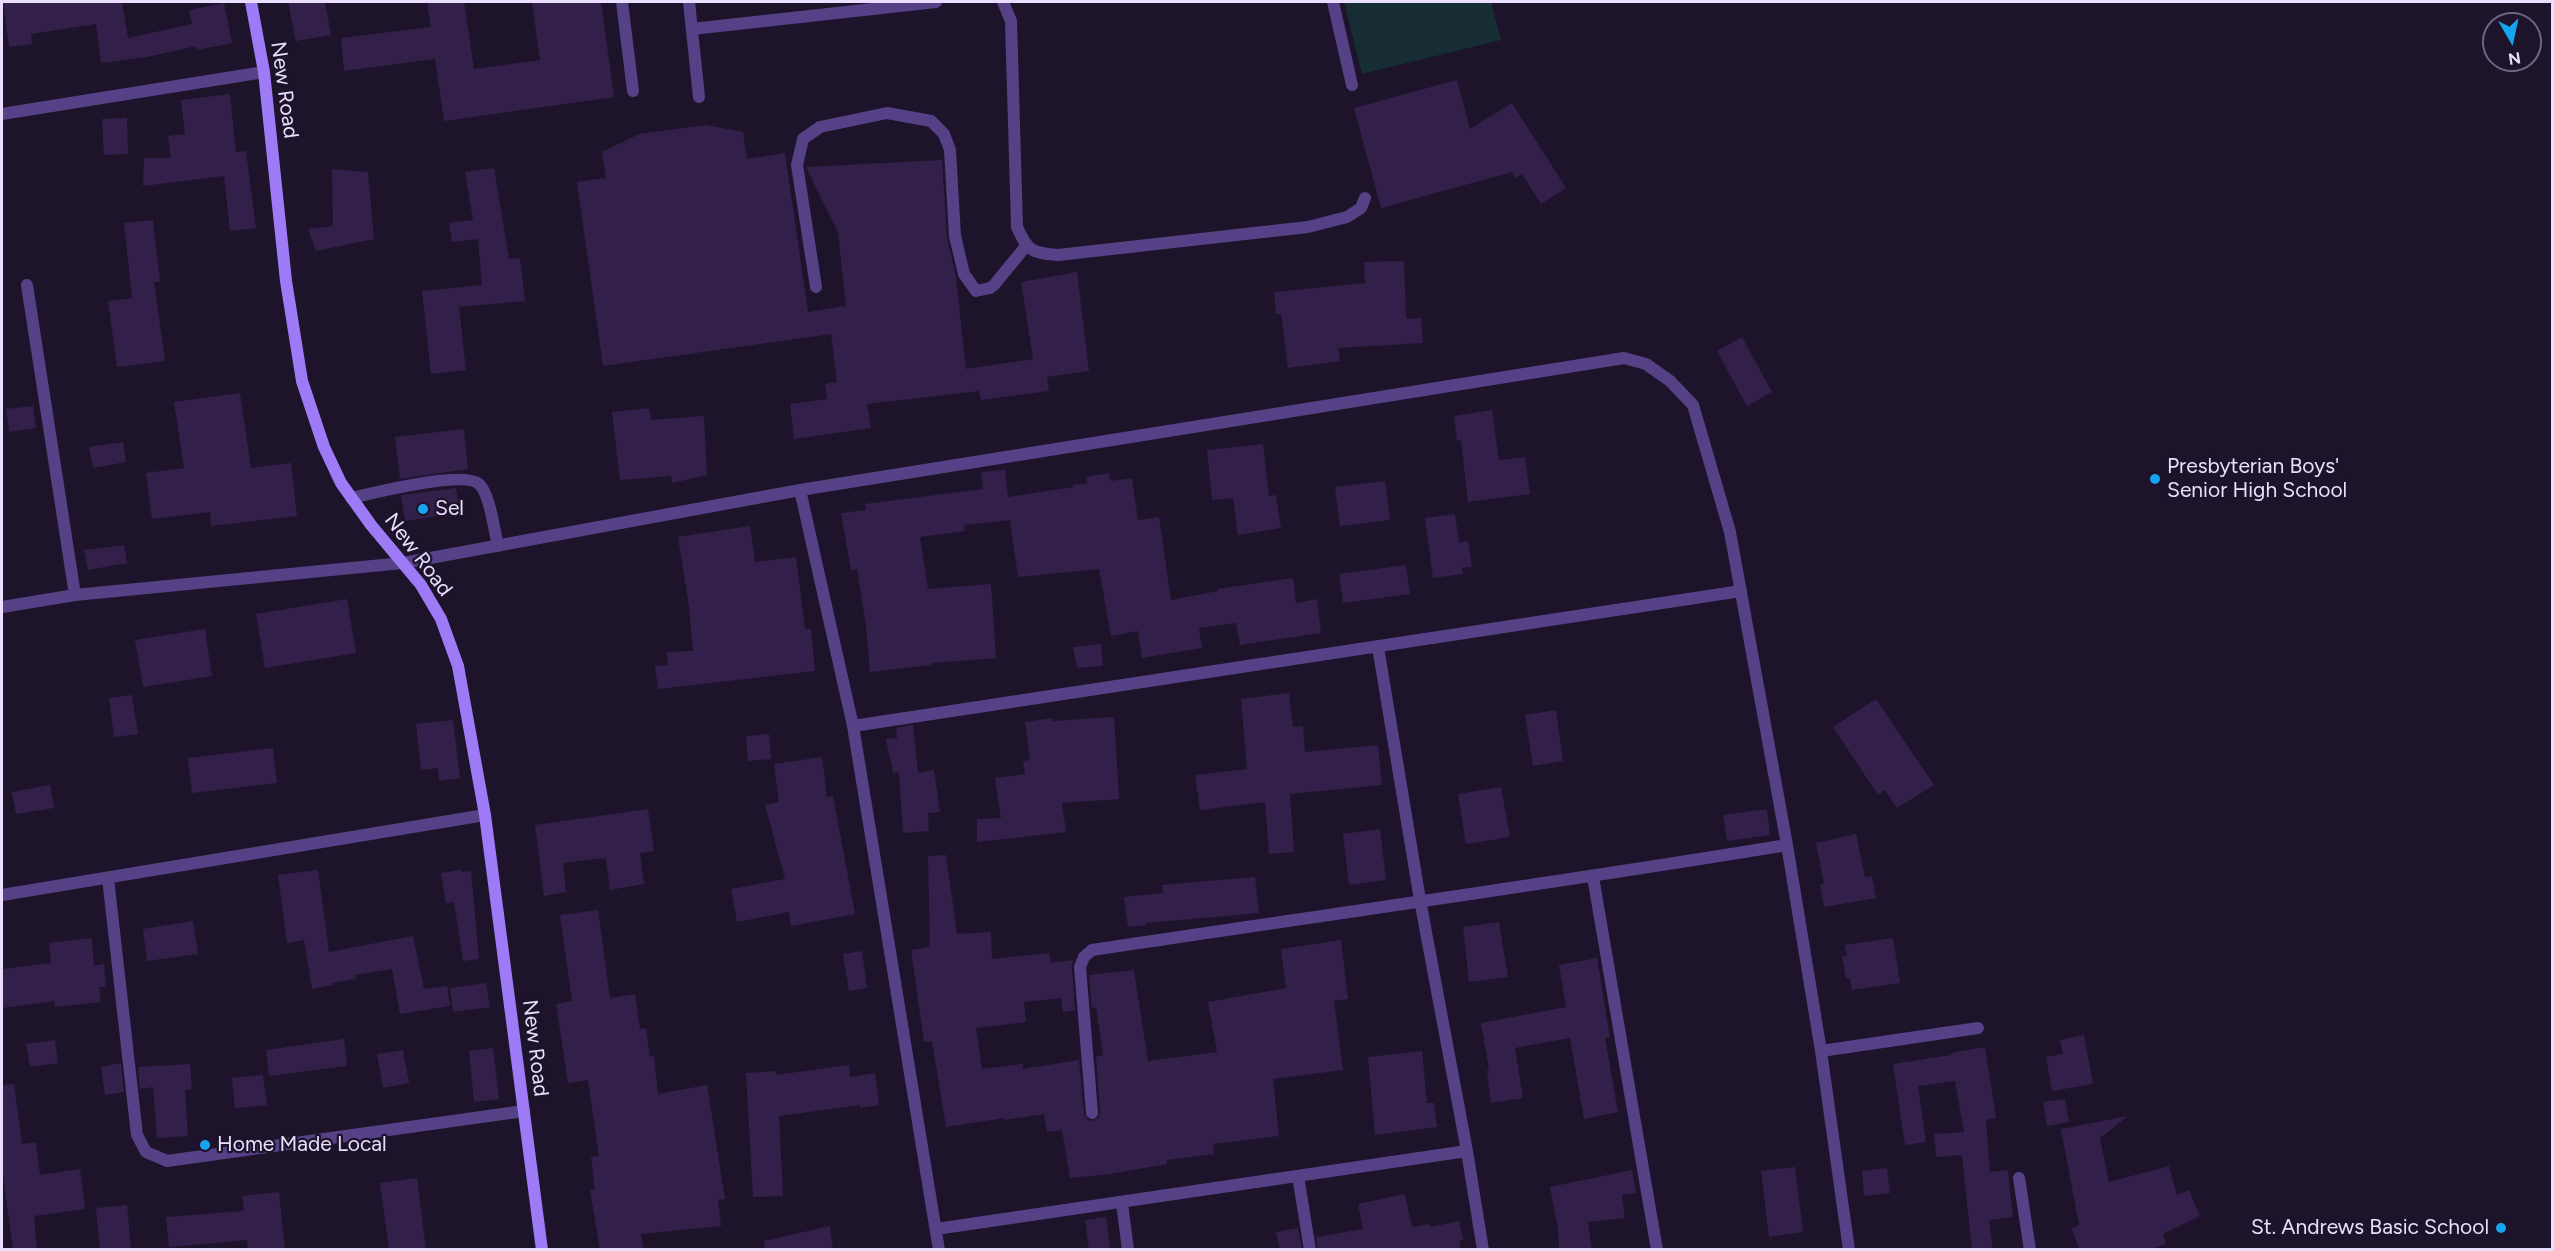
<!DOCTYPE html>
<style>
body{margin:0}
#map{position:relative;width:2554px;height:1251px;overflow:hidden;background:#1d132a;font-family:Figtree,sans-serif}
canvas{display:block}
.frame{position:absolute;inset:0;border:3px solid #e9defd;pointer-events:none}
.north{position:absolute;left:2482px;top:12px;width:60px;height:60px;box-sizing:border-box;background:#1d132a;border:2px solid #6f647e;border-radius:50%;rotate:171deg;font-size:16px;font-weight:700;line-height:24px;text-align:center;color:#e9defd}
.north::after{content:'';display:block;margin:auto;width:21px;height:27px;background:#16a4f1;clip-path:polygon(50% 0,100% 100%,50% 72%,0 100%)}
</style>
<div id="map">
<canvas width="2554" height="1251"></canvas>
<div class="frame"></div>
<div class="north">N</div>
</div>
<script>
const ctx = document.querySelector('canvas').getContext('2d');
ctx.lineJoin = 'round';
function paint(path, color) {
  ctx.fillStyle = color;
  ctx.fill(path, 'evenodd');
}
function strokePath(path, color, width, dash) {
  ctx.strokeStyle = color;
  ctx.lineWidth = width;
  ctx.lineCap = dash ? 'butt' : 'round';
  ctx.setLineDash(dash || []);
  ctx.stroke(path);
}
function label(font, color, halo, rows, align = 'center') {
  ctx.font = font + ' Figtree,sans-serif';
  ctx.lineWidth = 4.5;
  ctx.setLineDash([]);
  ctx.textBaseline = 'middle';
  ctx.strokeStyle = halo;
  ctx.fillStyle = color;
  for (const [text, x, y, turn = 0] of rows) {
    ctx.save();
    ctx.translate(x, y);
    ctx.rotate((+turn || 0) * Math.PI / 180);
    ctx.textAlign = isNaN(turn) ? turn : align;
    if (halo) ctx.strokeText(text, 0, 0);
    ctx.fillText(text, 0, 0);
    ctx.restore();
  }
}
paint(new Path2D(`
 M 1344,2 L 1491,2 L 1501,40 L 1362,74 Z`), '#162d34');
paint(new Path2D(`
 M 3,2 L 122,2 L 128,38 L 192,24 L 189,10 L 224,3 L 232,43 L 197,50 L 196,46 L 147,57 L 101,63 L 96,24 L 31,34 L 32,44 L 9,47 Z
 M 288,2 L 325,2 L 331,35 L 296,41 Z
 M 427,2 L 464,2 L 474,69 L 540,60 L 532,2 L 601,2 L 614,97 L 444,121 L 435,59 L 344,71 L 341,38 L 431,27 Z
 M 1457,80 L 1470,129 L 1512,103 L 1566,188 L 1541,204 L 1522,174 L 1516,178 L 1512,172 L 1381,208 L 1354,108 Z
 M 230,94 L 236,152 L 246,151 L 256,228 L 230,231 L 224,176 L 143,186 L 144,158 L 171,158 L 168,136 L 185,134 L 181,100 Z
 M 127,118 L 128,154 L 104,155 L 102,119 Z
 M 706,125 L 743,132 L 747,159 L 785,153 L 808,312 L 846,306 L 838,232 L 806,167 L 942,160 L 947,237 L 956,277 L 966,369 L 1033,359 L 1021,282 L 1077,272 L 1089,371 L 1047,377 L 1049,391 L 981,400 L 979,391 L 867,404 L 871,428 L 794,439 L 790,404 L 827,399 L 825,384 L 837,382 L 831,334 L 603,366 L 577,182 L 606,178 L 602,152 L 639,134 Z
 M 494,168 L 509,259 L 520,258 L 525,301 L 459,307 L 466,370 L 431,374 L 422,291 L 482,285 L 478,239 L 452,242 L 449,223 L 473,220 L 465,172 Z
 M 332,169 L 368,172 L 374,239 L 316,251 L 308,229 L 333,226 Z
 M 153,220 L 160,282 L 154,282 L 165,361 L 117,367 L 108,301 L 132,298 L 124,223 Z
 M 1404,261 L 1406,319 L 1421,318 L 1423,343 L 1338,348 L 1340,361 L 1288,368 L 1281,314 L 1276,314 L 1274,292 L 1365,283 L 1364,262 Z
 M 1742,337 L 1772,392 L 1747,406 L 1717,351 Z
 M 240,393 L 251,468 L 291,463 L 297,516 L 211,526 L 210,512 L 152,519 L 146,473 L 184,468 L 174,402 Z
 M 33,406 L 36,428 L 9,432 L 6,409 Z
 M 649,408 L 651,420 L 704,416 L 707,475 L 672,483 L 671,476 L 620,480 L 612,412 Z
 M 1492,410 L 1499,460 L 1525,457 L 1530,494 L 1468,502 L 1461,440 L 1457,441 L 1454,416 Z
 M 464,429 L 468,469 L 400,479 L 395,437 Z
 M 123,442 L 126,462 L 93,468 L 89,447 Z
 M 1263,444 L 1269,496 L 1276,495 L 1281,528 L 1238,535 L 1233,498 L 1212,500 L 1207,450 Z
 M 1005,470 L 1008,497 L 1073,487 L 1073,485 L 1087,483 L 1086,477 L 1109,473 L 1111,481 L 1132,478 L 1138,520 L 1159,517 L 1171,600 L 1218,591 L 1217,589 L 1293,578 L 1296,603 L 1317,599 L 1321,633 L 1240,645 L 1236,623 L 1199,628 L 1202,648 L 1142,658 L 1138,631 L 1111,636 L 1099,569 L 1018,577 L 1010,520 L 964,525 L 965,531 L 920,537 L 928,589 L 991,584 L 996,658 L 931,663 L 931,665 L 870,672 L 866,626 L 857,569 L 851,570 L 841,513 L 866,510 L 865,504 L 983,489 L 981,472 Z
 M 1385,481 L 1390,520 L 1340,526 L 1335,487 Z
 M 456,488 L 460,513 L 405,521 L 401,495 Z
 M 1455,514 L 1459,543 L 1468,541 L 1472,567 L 1462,568 L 1463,574 L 1433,578 L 1425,518 Z
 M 750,526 L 755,562 L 796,557 L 805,629 L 811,629 L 815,671 L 658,689 L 655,666 L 668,665 L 667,652 L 693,651 L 689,607 L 678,537 Z
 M 124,545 L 127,563 L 88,570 L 84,550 Z
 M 1406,565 L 1410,594 L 1343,603 L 1339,574 Z
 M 347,599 L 356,653 L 265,668 L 256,614 Z
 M 205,629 L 212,676 L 143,687 L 135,640 Z
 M 1101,644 L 1103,666 L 1077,668 L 1073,647 Z
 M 1289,693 L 1293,727 L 1303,726 L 1305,752 L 1378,745 L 1382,785 L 1290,794 L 1294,852 L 1269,854 L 1265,802 L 1200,810 L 1195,775 L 1247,769 L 1241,699 Z
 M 132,695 L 138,734 L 114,737 L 109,698 Z
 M 1876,699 L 1934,785 L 1897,808 L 1885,790 L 1878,795 L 1833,727 Z
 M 1556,710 L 1563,761 L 1533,766 L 1525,715 Z
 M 1114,717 L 1119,799 L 1062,803 L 1066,832 L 977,842 L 977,819 L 1001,818 L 995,778 L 1025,774 L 1023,761 L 1030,760 L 1025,722 L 1052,718 L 1053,721 Z
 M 453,720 L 460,778 L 439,781 L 438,768 L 421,770 L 416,724 Z
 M 913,725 L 918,773 L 934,770 L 940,812 L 928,813 L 929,831 L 903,833 L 899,772 L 893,773 L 886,739 L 897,738 L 896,728 Z
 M 769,734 L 771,759 L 748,761 L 746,736 Z
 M 273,748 L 277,783 L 192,793 L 188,758 Z
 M 822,757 L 827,797 L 833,796 L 855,914 L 791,926 L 789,912 L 737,922 L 731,889 L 785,879 L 765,805 L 779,802 L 774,764 Z
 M 50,785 L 54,808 L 16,814 L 12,792 Z
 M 1501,787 L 1510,837 L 1466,844 L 1458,794 Z
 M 648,809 L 654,851 L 640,853 L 644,884 L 610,890 L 606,859 L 604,858 L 563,863 L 566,892 L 544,896 L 535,825 Z
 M 1767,809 L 1770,835 L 1727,841 L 1723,815 Z
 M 1380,829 L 1386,880 L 1349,885 L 1343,834 Z
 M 1856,834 L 1865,877 L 1872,876 L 1876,898 L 1824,907 L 1820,885 L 1824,884 L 1816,843 Z
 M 946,855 L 957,934 L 991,932 L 992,959 L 1049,953 L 1051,963 L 1073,960 L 1072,968 L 1075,1010 L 1063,1012 L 1061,998 L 1024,1002 L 1026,1022 L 976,1028 L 982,1069 L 1023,1064 L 1023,1069 L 1079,1060 L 1084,1114 L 1088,1120 L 1093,1121 L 1099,1117 L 1100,1112 L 1096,1057 L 1103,1055 L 1096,1007 L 1092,1008 L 1089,975 L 1134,970 L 1148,1061 L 1217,1052 L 1208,1002 L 1286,988 L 1281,949 L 1341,940 L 1348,999 L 1334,1001 L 1343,1070 L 1273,1079 L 1279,1136 L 1213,1144 L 1214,1154 L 1167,1160 L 1167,1164 L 1110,1174 L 1070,1178 L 1062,1130 L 1047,1132 L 1044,1114 L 1004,1120 L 1004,1118 L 946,1127 L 932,1041 L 924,1042 L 911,950 L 930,947 L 928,856 Z
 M 318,870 L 329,952 L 413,936 L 424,989 L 447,986 L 450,1006 L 400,1014 L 392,969 L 355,975 L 356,979 L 332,983 L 333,985 L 312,989 L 304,940 L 287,943 L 278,875 Z
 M 461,870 L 461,872 L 471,871 L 479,959 L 463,961 L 454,902 L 446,903 L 441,873 Z
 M 1255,877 L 1259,913 L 1146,923 L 1147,925 L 1128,927 L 1124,897 L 1163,893 L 1162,885 Z
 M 598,910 L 610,998 L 635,994 L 640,1029 L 646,1028 L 650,1057 L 654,1056 L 658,1094 L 707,1085 L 725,1199 L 718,1200 L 721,1226 L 641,1234 L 644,1250 L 600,1250 L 590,1190 L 595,1189 L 591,1157 L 599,1156 L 588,1080 L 568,1083 L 556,1004 L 572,1001 L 560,915 Z
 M 193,921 L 198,954 L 147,961 L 143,929 Z
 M 1499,922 L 1508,977 L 1469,982 L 1463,927 Z
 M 92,938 L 94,966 L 104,964 L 106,987 L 99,987 L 101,1002 L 55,1007 L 55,1001 L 2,1008 L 2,969 L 51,963 L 49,943 Z
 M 1893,938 L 1900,983 L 1852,990 L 1850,978 L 1846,979 L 1842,956 L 1847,955 L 1845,945 Z
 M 862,951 L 867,988 L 849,991 L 843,954 Z
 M 1597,958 L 1610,1037 L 1605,1038 L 1618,1112 L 1584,1119 L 1570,1038 L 1515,1048 L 1523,1098 L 1491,1103 L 1487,1070 L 1489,1069 L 1481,1023 L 1566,1007 L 1559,965 Z
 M 486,983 L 490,1007 L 453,1012 L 450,988 Z
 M 2084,1035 L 2093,1084 L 2052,1091 L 2046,1057 L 2063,1054 L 2060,1040 Z
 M 344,1039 L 347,1066 L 269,1076 L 266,1050 Z
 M 55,1040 L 58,1063 L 30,1067 L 26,1044 Z
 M 1985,1047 L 1996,1118 L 1986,1120 L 1990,1172 L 2008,1170 L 2013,1217 L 1989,1220 L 1993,1250 L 1972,1250 L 1962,1155 L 1936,1157 L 1934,1134 L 1964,1132 L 1955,1081 L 1918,1086 L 1926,1142 L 1905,1145 L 1893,1064 L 1951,1055 L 1951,1053 Z
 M 493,1048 L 499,1099 L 474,1102 L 469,1051 Z
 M 403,1050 L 409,1083 L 383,1088 L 377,1054 Z
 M 1422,1051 L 1427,1103 L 1434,1103 L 1437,1127 L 1375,1135 L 1368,1057 Z
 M 121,1063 L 124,1092 L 105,1095 L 101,1067 Z
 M 190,1064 L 192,1089 L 185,1090 L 188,1136 L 157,1138 L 153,1087 L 140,1089 L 138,1067 Z
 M 849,1065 L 850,1077 L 875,1073 L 879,1105 L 860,1108 L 860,1105 L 779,1116 L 783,1196 L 753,1197 L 746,1073 L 776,1071 L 776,1075 Z
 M 263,1075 L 267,1105 L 235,1108 L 232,1078 Z
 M 14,1084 L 22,1144 L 36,1142 L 40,1175 L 80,1169 L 85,1209 L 34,1216 L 37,1250 L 13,1250 L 2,1168 L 2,1085 Z
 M 2065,1099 L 2069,1122 L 2047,1126 L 2043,1102 Z
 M 2128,1116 L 2100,1138 L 2109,1182 L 2169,1166 L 2177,1195 L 2189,1190 L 2200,1216 L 2163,1234 L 2166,1244 L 2148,1250 L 2080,1250 L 2071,1228 L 2079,1225 L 2061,1129 Z
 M 1795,1167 L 1803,1232 L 1769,1237 L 1761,1171 Z
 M 1887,1168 L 1890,1193 L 1864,1196 L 1862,1171 Z
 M 1632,1170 L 1636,1193 L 1622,1195 L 1625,1218 L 1588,1222 L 1592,1250 L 1559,1250 L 1558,1229 L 1550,1187 Z
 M 417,1178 L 426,1250 L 389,1250 L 380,1183 Z
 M 279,1192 L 285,1250 L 248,1250 L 247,1240 L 169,1247 L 166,1217 L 244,1211 L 242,1196 Z
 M 1405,1194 L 1412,1227 L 1430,1224 L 1431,1227 L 1459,1221 L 1463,1240 L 1459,1241 L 1461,1250 L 1318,1250 L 1316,1237 L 1363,1229 L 1358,1204 Z
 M 127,1205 L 131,1250 L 100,1250 L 96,1208 Z
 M 1106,1217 L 1110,1250 L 1089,1250 L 1085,1220 Z
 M 830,1226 L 833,1250 L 765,1250 L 764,1241 Z
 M 1298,1228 L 1302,1250 L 1280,1250 L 1276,1232 Z`), '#33204a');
strokePath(new Path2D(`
 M 622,2 L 633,91
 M 689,2 L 699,97
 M 1003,2 L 1011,21 L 1017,227 C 1028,251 1031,253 1058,255 L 1308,227 L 1347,217 L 1361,208 L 1365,198
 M 1333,2 L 1352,85
 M 692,29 L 936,2
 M 351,498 C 374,493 463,470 479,484 C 490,494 494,530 498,546`), '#554186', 12);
strokePath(new Path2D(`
 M 2,114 L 264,72
 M 27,285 L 75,595
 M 816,287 L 797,165 L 803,139 L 820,127 L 887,113 L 931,121 L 944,134 L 950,150 L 955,236 L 964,274 L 976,291 L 990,288 L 994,285 L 1026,246
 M 800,490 L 853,726 L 939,1250
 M 2,607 L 75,595 L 403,563 L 800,490 L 1624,358 L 1646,364 L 1670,381 L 1693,405 L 1730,532 L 1787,845 L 1821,1051 L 1849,1250
 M 1378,647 L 1420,900 L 1467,1151 L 1483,1250
 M 853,726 L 1741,591
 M 1593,877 L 1657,1250
 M 108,878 L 137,1135 L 146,1152 L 167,1161 L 524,1111
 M 2,895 L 485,815
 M 1821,1051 L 1978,1028
 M 1092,1113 L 1080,967 L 1084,957 L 1092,950 C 1324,915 1556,883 1787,845
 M 1298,1176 L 1310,1250
 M 2019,1178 L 2030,1250
 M 1122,1203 L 1128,1250
 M 936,1229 L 1467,1151`), '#554186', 12);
strokePath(new Path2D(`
 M 251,2 L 264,72 L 286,281 L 302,381 L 324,447 L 341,483 L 371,525 L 421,585 L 441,619 L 458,666 L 485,815 L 542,1250`), '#9d7bf7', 12);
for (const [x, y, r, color] of [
 [2155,479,6,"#16a4f1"],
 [423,509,6,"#16a4f1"],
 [205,1145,6,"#16a4f1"],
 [2501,1228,6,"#16a4f1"]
]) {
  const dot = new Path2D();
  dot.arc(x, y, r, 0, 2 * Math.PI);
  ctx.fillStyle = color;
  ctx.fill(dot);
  strokePath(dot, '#1d132a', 2);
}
label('21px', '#e9defd', '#1d132a', [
 ["New Road",284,90,82],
 ["New Road",418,555,53],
 ["New Road",535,1048,83]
]);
label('21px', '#e9defd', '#1d132a', [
 ["Presbyterian Boys'",2167,467],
 ["Senior High School",2167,491],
 ["Sel",435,509],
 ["Home Made Local",217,1145],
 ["St. Andrews Basic School",2489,1228,"right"]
], 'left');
</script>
